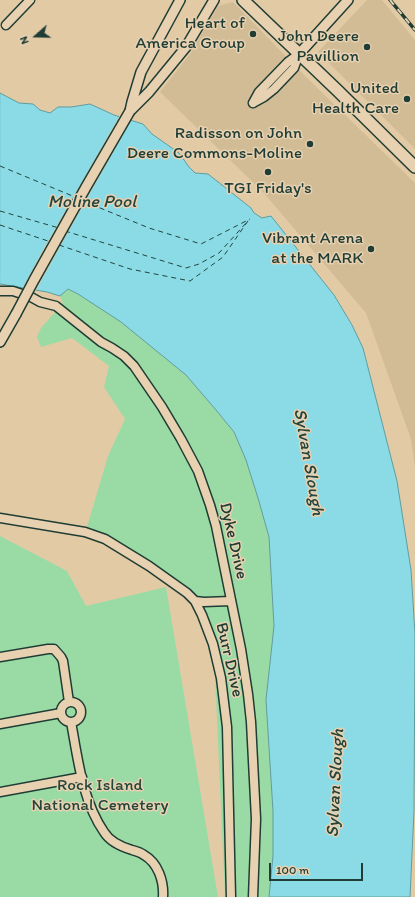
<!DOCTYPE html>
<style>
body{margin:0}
#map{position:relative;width:415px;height:897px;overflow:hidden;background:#e2caa5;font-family:Itim,sans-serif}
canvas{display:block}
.north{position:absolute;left:16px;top:16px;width:40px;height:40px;-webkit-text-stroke:3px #e8d1b1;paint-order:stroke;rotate:250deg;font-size:11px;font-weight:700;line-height:16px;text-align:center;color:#1f3d34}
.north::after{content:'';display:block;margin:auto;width:14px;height:18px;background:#1f3d34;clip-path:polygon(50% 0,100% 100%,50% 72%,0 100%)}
.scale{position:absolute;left:269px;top:863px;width:94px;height:18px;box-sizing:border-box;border:2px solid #1f3d34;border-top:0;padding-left:5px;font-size:12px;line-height:14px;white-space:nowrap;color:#1f3d34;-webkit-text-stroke:3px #e8d1b1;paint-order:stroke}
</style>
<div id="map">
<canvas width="415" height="897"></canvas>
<div class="north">N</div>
<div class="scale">100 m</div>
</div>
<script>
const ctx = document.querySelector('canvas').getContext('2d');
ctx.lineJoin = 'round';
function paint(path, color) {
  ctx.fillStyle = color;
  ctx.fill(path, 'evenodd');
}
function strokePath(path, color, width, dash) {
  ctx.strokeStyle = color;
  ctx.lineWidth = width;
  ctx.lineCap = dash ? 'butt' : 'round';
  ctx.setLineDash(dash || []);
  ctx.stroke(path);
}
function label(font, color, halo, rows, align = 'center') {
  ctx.font = font + ' Itim,sans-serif';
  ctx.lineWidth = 3;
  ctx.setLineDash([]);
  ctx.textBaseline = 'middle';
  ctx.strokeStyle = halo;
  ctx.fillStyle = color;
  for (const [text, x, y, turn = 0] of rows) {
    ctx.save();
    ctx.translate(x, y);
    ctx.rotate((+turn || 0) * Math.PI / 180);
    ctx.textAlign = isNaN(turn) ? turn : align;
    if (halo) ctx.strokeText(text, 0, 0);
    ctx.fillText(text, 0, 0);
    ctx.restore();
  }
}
paint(new Path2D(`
 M 367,0 L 382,0 L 415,40 L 415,149 L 318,52 Z
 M 233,2 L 306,77 L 415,183 L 415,468 L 411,439 L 366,313 L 263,192 L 160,92 L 190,54 L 218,6 Z`), '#d1bc96');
paint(new Path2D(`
 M 68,289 L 78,294 L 121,322 L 186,375 L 216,410 L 234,432 L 246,460 L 258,498 L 269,537 L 274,626 L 266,700 L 273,811 L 273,856 L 269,897 L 225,897 L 215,675 L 195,597 L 121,545 L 87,527 L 108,456 L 125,419 L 104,387 L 109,366 L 72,338 L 41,347 L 37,337 L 41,328 L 63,303 L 60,296 Z
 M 0,536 L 67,571 L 86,606 L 166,587 L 218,897 L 0,897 Z`), '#9adba5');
const water = new Path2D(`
 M 0,93 L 19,103 L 33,104 L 40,110 L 50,113 L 58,107 L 71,107 L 90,104 L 114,115 L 143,124 L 152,134 L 179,153 L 189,167 L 195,173 L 208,174 L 251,208 L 254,213 L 262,218 L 271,216 L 334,295 L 352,325 L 363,348 L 397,481 L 411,570 L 415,634 L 414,811 L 410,897 L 269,897 L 273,856 L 273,811 L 266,700 L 274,626 L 269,537 L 258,498 L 246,460 L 234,432 L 216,410 L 186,375 L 121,322 L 78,294 L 68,289 L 60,296 L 47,292 L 0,284 Z`);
paint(water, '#8adbe6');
strokePath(water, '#5f9c9f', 1);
paint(new Path2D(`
 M 120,115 L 132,119 L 76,218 L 35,292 L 22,289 L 44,248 Z`), '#e2caa5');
strokePath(new Path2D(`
 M 0,166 L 75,197
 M 83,201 L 149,228 L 201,244 L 250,219
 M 0,211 L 59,228
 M 0,225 L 51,242
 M 65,231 L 186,268 L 199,264 L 219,253 L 247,222
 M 59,245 L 130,269 L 190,281 L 223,257 L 250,218`), '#24453d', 1, [5, 4]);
const minor = new Path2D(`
 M 6,25 L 30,0
 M 253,103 L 264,97 L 274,89 L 294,68 L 299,54
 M 253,103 L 259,92 L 288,62 L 299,54
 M 0,291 L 13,291 L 31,297 L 40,302 L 56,306 L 101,342 L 112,348 L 124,356 L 134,366 L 162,407 L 181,439 L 198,471 L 210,505 L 216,526 L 241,649 L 248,694 L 251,722 L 256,819 L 253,897
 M 0,518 L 85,532 L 105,539 L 149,566 L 187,593 L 195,601 L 202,615 L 213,644 L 221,678 L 227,727 L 231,897
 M 195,601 L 204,602 L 231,601
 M 0,657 L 48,649 L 54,649 L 61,657 L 63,661 L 69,702
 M61 712a10 10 0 1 1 20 0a10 10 0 1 1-20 0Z
 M 71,722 C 78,759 82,800 104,832 C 110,842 122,847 132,850 C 136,851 140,852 144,855 C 158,863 164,881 163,897
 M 0,724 L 61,713
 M 0,792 L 82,777`);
const tertiary = new Path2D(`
 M 299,54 L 348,0
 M 130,111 L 149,92 L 186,47 L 214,0
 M 130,111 L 132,102 L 141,72 L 180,0
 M 0,342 L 16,314`);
const secondary = new Path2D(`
 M 243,0 L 338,91 L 415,167`);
strokePath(minor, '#1f3d34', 11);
strokePath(tertiary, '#1f3d34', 12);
strokePath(secondary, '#1f3d34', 14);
strokePath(minor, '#e8d1b1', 8);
strokePath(tertiary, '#e8d1b1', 9);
strokePath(secondary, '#e8d1b1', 11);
const rail = new Path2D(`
 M 390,0 L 415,30`);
strokePath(rail, '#1f3d34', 3.5);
strokePath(rail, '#e8d1b1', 2, [6]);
const tertiaryBridge = new Path2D(`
 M 16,314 L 34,280 L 86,187 L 130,111`);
strokePath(tertiaryBridge, '#1f3d34', 12, []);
strokePath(tertiaryBridge, '#e8d1b1', 9);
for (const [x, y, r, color] of [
 [253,34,4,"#1f3d34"],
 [367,47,4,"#1f3d34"],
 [407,99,4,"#1f3d34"],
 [310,144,4,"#1f3d34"],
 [268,172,4,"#1f3d34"],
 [371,249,4,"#1f3d34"]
]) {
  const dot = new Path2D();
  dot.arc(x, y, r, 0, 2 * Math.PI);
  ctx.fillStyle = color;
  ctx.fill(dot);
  strokePath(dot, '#e8d1b1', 1.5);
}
label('17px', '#1f3d34', '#e8d1b1', [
 ["Heart of",245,24],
 ["America Group",245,44],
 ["John Deere",359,37],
 ["Pavillion",359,57],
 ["United",399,89],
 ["Health Care",399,109],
 ["Radisson on John",302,134],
 ["Deere Commons-Moline",302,154],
 ["TGI Friday's",268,189,"center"],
 ["Vibrant Arena",363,239],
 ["at the MARK",363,259]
], 'right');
label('17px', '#1f3d34', '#e8d1b1', [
 ["Dyke Drive",233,541,77],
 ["Burr Drive",229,660,77]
]);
label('17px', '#25453a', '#e8d1b1', [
 ["Rock Island",100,786],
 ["National Cemetery",100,806]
]);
label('italic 18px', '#24453d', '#e8d1b1', [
 ["Moline Pool",92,202],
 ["Sylvan Slough",308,462,80],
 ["Sylvan Slough",336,783,-87]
]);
</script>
